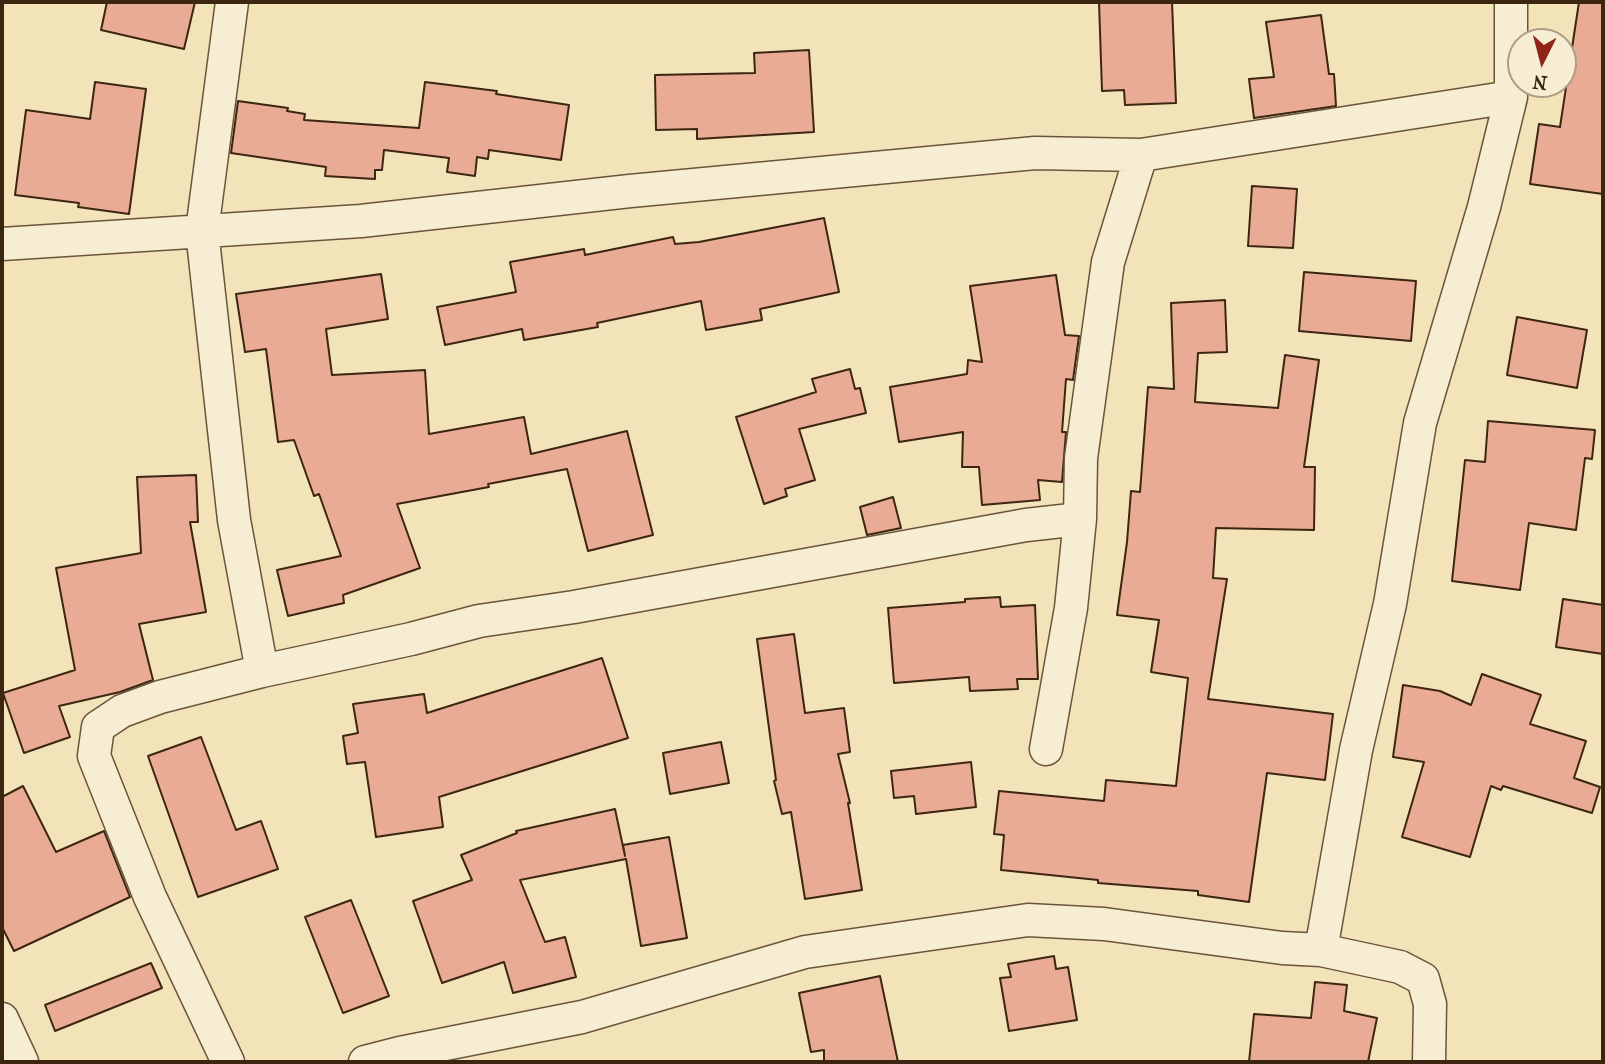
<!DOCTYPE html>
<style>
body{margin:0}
#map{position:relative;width:1605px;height:1064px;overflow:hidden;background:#f2e3b9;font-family:"IM FELL French Canon",serif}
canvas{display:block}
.frame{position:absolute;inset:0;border:4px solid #3d2611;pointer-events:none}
.north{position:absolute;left:1507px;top:28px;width:70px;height:70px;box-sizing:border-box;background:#f7edd2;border:2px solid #ad9d85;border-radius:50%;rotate:186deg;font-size:19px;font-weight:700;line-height:28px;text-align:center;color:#3d2611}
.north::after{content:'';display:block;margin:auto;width:24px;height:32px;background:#8f2418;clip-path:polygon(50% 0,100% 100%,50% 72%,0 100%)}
</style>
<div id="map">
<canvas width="1605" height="1064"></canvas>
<div class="frame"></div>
<div class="north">N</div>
</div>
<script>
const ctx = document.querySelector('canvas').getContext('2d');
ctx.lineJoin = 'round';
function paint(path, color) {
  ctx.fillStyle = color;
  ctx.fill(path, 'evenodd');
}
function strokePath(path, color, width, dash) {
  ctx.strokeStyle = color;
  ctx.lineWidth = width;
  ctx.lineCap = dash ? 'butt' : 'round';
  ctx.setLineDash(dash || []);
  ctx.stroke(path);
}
const building = new Path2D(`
 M 107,2 L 195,2 L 184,49 L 101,30 Z
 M 1099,2 L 1172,2 L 1176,103 L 1125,105 L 1124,90 L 1102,91 Z
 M 1579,2 L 1603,2 L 1603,194 L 1530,184 L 1539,124 L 1560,127 Z
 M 1321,15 L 1329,74 L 1334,74 L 1336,106 L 1254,118 L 1249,79 L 1274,77 L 1266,22 Z
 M 809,50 L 814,132 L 697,139 L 697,129 L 656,130 L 655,75 L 755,73 L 754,53 Z
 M 95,82 L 146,89 L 129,214 L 78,207 L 79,203 L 15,195 L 26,110 L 90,119 Z
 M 425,82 L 497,91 L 496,94 L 569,105 L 561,160 L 489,150 L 488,159 L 477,157 L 475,176 L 447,172 L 449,158 L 384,150 L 382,170 L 375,170 L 375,179 L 325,176 L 326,167 L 231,153 L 238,101 L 288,108 L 287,111 L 305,114 L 304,120 L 419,128 Z
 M 1252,186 L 1297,189 L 1293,248 L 1248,246 Z
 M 824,218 L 839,292 L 760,309 L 762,320 L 706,330 L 701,301 L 597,323 L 598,327 L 524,340 L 522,329 L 445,345 L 437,307 L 516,292 L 510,262 L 584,249 L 585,255 L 673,237 L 675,244 L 699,242 Z
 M 1304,272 L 1416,281 L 1411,341 L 1299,331 Z
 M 381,274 L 388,319 L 326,329 L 332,375 L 425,370 L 429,434 L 524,417 L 531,454 L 627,431 L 653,535 L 588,551 L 567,469 L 488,484 L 489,487 L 397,504 L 420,568 L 343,595 L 344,603 L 288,616 L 277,570 L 341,556 L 319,494 L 314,496 L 294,440 L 278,442 L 266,349 L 245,352 L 236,294 Z
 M 1056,275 L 1065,335 L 1079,336 L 1073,380 L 1066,379 L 1062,432 L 1066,432 L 1062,482 L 1038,480 L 1040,500 L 982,505 L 979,467 L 962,467 L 963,432 L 899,442 L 890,387 L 967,374 L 968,360 L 982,362 L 970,286 Z
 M 1225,300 L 1227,352 L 1198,353 L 1195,402 L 1278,408 L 1285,355 L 1319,360 L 1304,467 L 1315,467 L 1314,530 L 1216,528 L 1213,578 L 1227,579 L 1208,699 L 1333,714 L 1325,780 L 1267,773 L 1249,902 L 1198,895 L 1198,891 L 1098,883 L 1098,880 L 1001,870 L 1004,835 L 994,834 L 999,791 L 1104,801 L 1106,780 L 1176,786 L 1188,678 L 1151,672 L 1159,620 L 1117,615 L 1127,542 L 1131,491 L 1140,492 L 1148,387 L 1174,389 L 1171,303 Z
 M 1517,317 L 1587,330 L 1577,388 L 1507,375 Z
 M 850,369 L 855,389 L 860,388 L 866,413 L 799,429 L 815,480 L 785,489 L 787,496 L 764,504 L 736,417 L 816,392 L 812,379 Z
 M 1488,421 L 1595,430 L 1592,459 L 1585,458 L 1576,530 L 1529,523 L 1520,590 L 1452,581 L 1465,460 L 1485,462 Z
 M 196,475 L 198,522 L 190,522 L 206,612 L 139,624 L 153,680 L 120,692 L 59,706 L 70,737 L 24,753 L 3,693 L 75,670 L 56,568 L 141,553 L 137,477 Z
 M 893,497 L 901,528 L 867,535 L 860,507 Z
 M 1000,597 L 1001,607 L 1035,605 L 1038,679 L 1017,679 L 1018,689 L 970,691 L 969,677 L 894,683 L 888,608 L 965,602 L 965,599 Z
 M 1563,599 L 1603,605 L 1603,654 L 1556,647 Z
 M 794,634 L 805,713 L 844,708 L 850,752 L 838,754 L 850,803 L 848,803 L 862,890 L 805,899 L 791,812 L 782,814 L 774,781 L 776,780 L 757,639 Z
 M 602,658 L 628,738 L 439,797 L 443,827 L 376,837 L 365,762 L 347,764 L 343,736 L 358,733 L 353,704 L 424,694 L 427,713 Z
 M 1482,674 L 1541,695 L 1530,724 L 1586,741 L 1574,778 L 1600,787 L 1592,813 L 1503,786 L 1501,790 L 1491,786 L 1470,857 L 1402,837 L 1424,762 L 1393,757 L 1403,685 L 1440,691 L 1471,705 Z
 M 201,737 L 236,830 L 261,821 L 278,869 L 198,897 L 148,756 Z
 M 721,742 L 729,783 L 670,794 L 663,753 Z
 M 971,762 L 976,807 L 916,814 L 914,796 L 894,798 L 891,771 Z
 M 23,786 L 56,852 L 104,831 L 130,897 L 14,951 L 2,927 L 2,797 Z
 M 615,809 L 625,856 L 623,845 L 669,837 L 687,938 L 641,946 L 626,859 L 520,880 L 545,942 L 565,937 L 576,977 L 513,993 L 504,962 L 442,983 L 413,901 L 472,880 L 461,855 L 517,833 L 516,831 Z
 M 351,900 L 389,996 L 343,1013 L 305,917 Z
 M 1054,956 L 1056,969 L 1068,967 L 1077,1020 L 1009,1031 L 1000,978 L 1011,977 L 1008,964 Z
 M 151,963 L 162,988 L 55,1031 L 45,1005 Z
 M 880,976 L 898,1062 L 824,1062 L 824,1050 L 811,1052 L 799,993 Z
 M 1315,982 L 1347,985 L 1344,1011 L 1377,1018 L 1368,1062 L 1249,1062 L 1254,1014 L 1311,1018 Z`);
paint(building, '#eaab94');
strokePath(building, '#3d2611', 2);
const street = new Path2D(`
 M 232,2 L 202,231 L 234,520 L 262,671
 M 2,244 L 361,221 L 630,191 L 1035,153 L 1141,155 L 1511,97
 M 1046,749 L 1071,608 L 1080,519 L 1081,458 L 1108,262 L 1141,155
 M 1321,950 L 1356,750 L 1390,604 L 1420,423 L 1484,207 L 1511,97 L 1511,2
 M 2,1019 L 22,1062
 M 228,1062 L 150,897 L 94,756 L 98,727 L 122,711 L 160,697 L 262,671 L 411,639 L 479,621 L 574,607 L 1026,525 L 1080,519
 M 365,1062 L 400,1053 L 582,1017 L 805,952 L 1028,920 L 1104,924 L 1282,948 L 1321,950 L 1400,967 L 1423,979 L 1430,1004 L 1429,1062`);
strokePath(street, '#6a553b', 35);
strokePath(street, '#f7edd2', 32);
</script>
